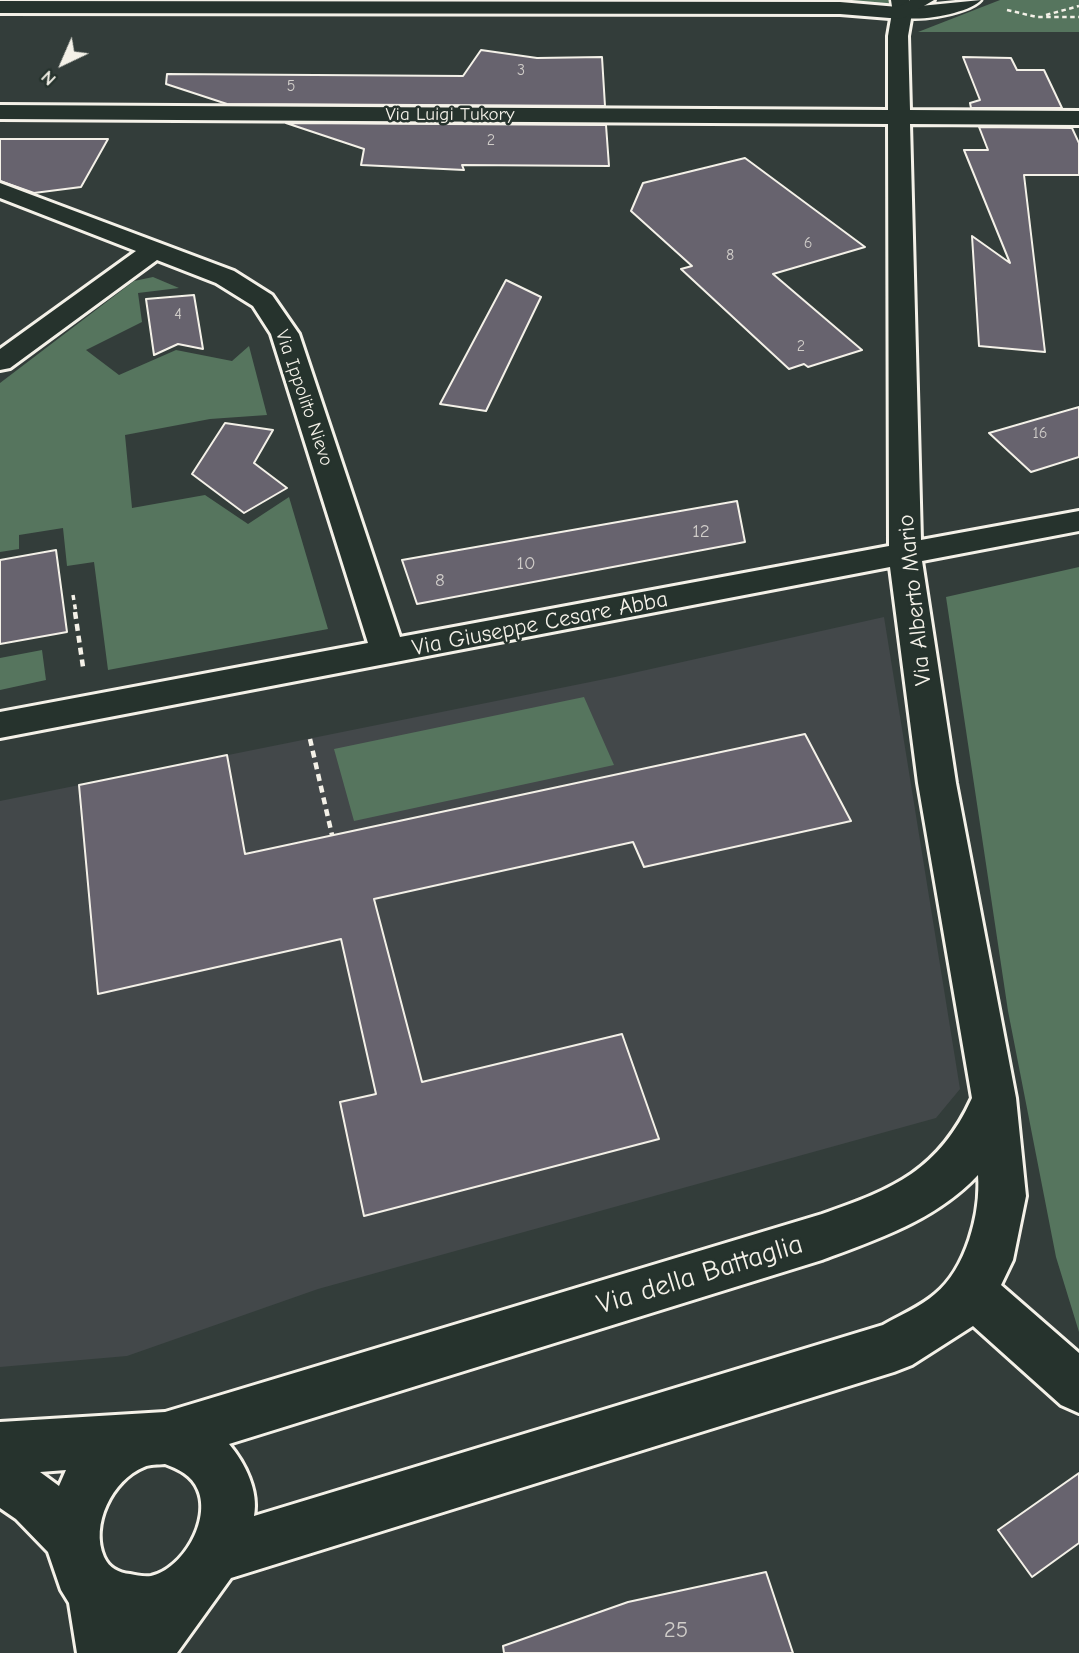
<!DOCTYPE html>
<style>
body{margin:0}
#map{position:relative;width:1079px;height:1653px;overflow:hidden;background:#333d3a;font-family:"Comic Neue",sans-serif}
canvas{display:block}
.north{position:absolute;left:28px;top:28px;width:70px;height:70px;-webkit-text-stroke:5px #26332d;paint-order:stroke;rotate:224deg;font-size:19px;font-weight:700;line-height:28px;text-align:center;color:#f4f1e8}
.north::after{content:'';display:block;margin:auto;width:24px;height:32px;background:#f4f1e8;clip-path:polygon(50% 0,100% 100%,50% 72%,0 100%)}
</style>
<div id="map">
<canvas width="1079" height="1653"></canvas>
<div class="north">N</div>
</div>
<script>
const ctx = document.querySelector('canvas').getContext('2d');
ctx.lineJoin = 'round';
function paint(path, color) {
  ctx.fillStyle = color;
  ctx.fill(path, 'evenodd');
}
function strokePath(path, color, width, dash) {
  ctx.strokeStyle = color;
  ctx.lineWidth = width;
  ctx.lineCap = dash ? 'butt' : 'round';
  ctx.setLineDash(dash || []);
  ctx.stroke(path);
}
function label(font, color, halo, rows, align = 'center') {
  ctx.font = font + ' "Comic Neue",sans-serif';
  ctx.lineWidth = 5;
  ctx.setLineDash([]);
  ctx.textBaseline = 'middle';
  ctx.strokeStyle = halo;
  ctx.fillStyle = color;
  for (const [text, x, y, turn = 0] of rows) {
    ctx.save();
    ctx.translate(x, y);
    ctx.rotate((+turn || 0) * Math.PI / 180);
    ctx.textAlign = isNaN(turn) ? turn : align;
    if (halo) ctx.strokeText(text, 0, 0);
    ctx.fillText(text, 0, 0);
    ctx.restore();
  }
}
paint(new Path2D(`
 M 884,617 L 960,1089 L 936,1118 L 318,1289 L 127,1356 L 0,1367 L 0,801 L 615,677 Z`), '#43484a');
paint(new Path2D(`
 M 0,0 L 917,0 L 917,11 L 0,10 Z
 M 1000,0 L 1079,0 L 1079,32 L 918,32 Z
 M 153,277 L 179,288 L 138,293 L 142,322 L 86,350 L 119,375 L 176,350 L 232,361 L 249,346 L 267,415 L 210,419 L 125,435 L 132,508 L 205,495 L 248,524 L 289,497 L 328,629 L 108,670 L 94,562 L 67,566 L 63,528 L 19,535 L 19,549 L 0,552 L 0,383 L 134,281 Z
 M 1079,567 L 1079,1332 L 1056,1257 L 1008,1011 L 946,597 Z
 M 42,650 L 46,680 L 0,690 L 0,658 Z
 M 584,697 L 614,765 L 354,821 L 334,749 Z`), '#56755e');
const building = new Path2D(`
 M 481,50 L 537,58 L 602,57 L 605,106 L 227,104 L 166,84 L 167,74 L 463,76 Z
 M 963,57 L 1011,58 L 1017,70 L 1044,70 L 1062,108 L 971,108 L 970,103 L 980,100 Z
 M 286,123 L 606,125 L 609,166 L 462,165 L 464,170 L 361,165 L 364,149 Z
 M 979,127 L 1072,128 L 1079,143 L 1079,175 L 1024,175 L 1045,352 L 979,346 L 972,236 L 1010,263 L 964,150 L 988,150 Z
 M 0,139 L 108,139 L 81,187 L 34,193 L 0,181 Z
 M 745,158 L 865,247 L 773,274 L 862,350 L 808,367 L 804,364 L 789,369 L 681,269 L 692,266 L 631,211 L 643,183 Z
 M 506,280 L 541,297 L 486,411 L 440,404 Z
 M 194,295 L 203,349 L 178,344 L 154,355 L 146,299 Z
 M 1079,407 L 1079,457 L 1031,472 L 989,433 Z
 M 225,423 L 273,430 L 254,463 L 287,488 L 244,513 L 192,474 Z
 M 737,501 L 745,542 L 417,604 L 402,560 Z
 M 56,550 L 67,632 L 0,644 L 0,560 Z
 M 805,734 L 851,821 L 644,867 L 633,842 L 374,899 L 422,1082 L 622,1034 L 659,1139 L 364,1216 L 340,1102 L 376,1094 L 341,939 L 98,994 L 79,785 L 227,755 L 245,854 Z
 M 1079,1473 L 1079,1543 L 1032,1577 L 998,1530 Z
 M 766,1572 L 793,1653 L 504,1653 L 503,1646 L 628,1602 Z`);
paint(building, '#67636e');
strokePath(building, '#f4f1e8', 2);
const service = new Path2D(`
 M 891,0 L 909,0 L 910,7 L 981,0 C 970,14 904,26 893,13 Z`);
const minor = new Path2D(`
 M 902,7 L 912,13 L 908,36 L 910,110 L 1079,111 L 1079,125 L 910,124 L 921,540 L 1079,511 L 1079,531 L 922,561 L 956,783 L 1016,1098 L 1026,1196 L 1013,1260 L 1001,1285 L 1079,1353 L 1079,1413 L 1061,1405 L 973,1326 L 912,1365 L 894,1372 L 231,1578 L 177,1653 L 77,1653 L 69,1603 L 61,1590 L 48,1552 L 16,1519 L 0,1508 L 0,1422 L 165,1412 L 822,1214 C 894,1189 939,1170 972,1098 L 918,783 L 890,567 L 0,738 L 0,712 L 368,643 L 271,334 L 253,306 L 216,283 L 157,260 L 10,368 L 0,370 L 0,349 L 136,251 L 0,198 L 0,183 L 234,271 L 272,295 L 299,334 L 400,637 L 889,546 L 888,124 L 0,119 L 0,105 L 888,110 L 888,36 L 892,13 ZM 978,1175 C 981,1213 966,1269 935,1294 C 920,1307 900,1315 883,1325 L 254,1516 C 259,1491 245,1463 229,1444 L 822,1260 C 878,1239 936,1220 978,1175 ZM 165,1464 C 178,1469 192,1475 198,1490 C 211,1520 183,1569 151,1576 C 144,1577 136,1575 130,1574 C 119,1573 109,1568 104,1557 C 90,1525 112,1480 144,1467 C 150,1464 158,1465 165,1464 ZM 66,1470 L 59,1486 L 40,1472 Z`);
const tertiary = new Path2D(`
 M 910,0 L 934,0 L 902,19 L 840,14 L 0,13 L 0,1 L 840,2 L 898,7 Z`);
strokePath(service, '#f4f1e8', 5);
strokePath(minor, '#f4f1e8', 6);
strokePath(tertiary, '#f4f1e8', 6);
strokePath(new Path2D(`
 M 1007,10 L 1037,17 L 1079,17
 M 1046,15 L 1079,6`), '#f4f1e8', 2.5, [4.5, 3.5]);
strokePath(new Path2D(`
 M 73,595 L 76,613`), '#f4f1e8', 3.5, [5, 4.5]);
strokePath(new Path2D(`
 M 75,612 L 83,667
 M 310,739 L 332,835`), '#f4f1e8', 4.5, [7, 5]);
paint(service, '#26332d');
paint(minor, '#26332d');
paint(tertiary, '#26332d');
label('16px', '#d1ceca', null, [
 ["3",521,70],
 ["5",291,86],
 ["2",491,140],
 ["6",808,243],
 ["8",730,255],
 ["4",178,314],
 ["2",801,346],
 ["16",1040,433]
]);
label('19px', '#f4f1e8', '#26332d', [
 ["Via Luigi Tukory",450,115],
 ["Via Ippolito Nievo",304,398,71]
]);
label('19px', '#d1ceca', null, [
 ["12",701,532],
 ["10",526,564],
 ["8",440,581]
]);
label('23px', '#f4f1e8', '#26332d', [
 ["Via Alberto Mario",915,600,-96],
 ["Via Giuseppe Cesare Abba",540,624,-11]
]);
label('23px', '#d1ceca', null, [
 ["25",676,1630]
]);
label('28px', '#f4f1e8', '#26332d', [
 ["Via della Battaglia",700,1275,-17]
]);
</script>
